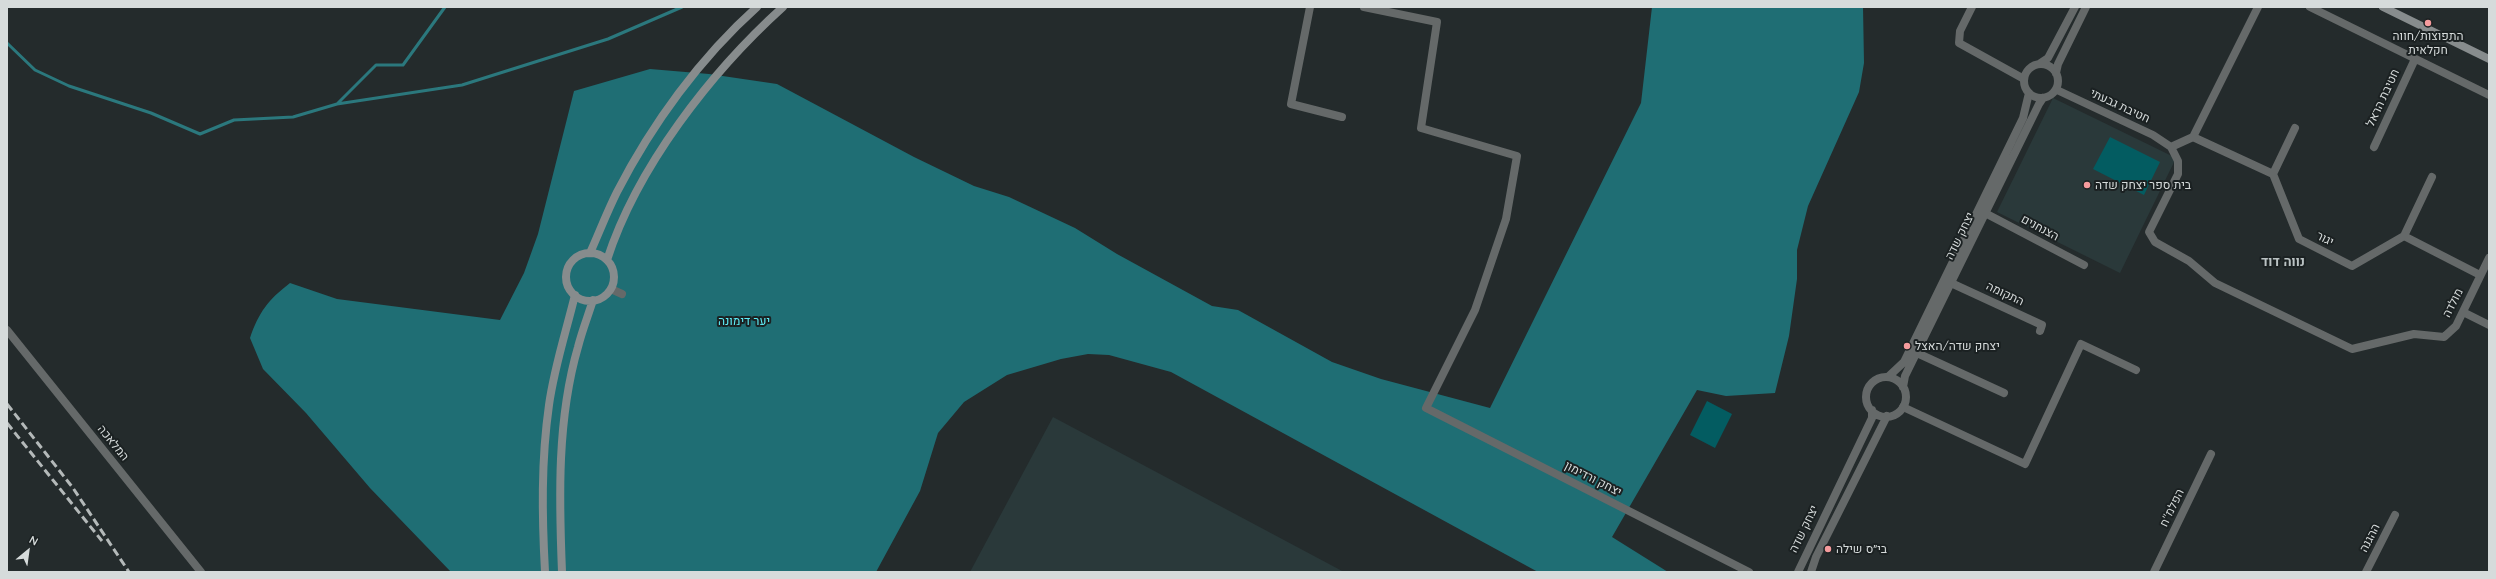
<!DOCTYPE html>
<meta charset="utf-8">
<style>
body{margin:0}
#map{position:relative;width:2496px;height:579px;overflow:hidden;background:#242b2c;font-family:Quicksand,sans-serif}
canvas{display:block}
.frame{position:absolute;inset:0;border:8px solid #d6dbdb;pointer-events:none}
.north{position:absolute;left:8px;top:531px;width:40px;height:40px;-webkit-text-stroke:3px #1b2122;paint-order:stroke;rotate:29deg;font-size:11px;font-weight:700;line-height:16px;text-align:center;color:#d6dbdb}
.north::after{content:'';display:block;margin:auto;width:14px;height:18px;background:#d6dbdb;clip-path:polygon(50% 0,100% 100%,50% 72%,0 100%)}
</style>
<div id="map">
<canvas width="2496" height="579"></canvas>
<div class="frame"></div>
<div class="north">N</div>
</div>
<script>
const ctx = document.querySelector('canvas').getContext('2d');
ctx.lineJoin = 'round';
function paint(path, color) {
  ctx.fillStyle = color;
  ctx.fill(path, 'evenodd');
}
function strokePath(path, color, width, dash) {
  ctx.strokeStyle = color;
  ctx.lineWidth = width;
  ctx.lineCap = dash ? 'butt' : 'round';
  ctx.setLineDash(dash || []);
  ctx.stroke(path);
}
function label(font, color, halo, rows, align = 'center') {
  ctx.font = font + ' Quicksand,Heebo,sans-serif';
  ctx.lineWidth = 4;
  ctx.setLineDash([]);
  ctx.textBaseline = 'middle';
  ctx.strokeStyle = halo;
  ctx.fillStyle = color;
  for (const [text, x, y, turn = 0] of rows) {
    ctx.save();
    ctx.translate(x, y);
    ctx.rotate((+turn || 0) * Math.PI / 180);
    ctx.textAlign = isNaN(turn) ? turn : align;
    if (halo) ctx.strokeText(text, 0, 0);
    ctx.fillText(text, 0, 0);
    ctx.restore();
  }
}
paint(new Path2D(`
 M 2053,98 L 2176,158 L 2120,273 L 1997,212 Z
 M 1053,417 L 1344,572 L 970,572 Z`), '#2a393a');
paint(new Path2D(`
 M 2110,137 L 2160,162 L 2144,195 L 2093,169 Z
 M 1707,401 L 1732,414 L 1715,448 L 1690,435 Z`), '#035c61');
paint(new Path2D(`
 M 1652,7 L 1863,7 L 1864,63 L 1859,92 L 1808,206 L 1797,250 L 1797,279 L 1789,336 L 1775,393 L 1726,396 L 1697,390 L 1612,537 L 1668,572 L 1538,572 L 1171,372 L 1109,355 L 1088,354 L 1061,359 L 1007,375 L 964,402 L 938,433 L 920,491 L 876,572 L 451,572 L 370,488 L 306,413 L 263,369 L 250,338 C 259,312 268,300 290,283 L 337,299 L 500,320 L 524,273 L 538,234 L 574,91 L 650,69 L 709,74 L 777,84 L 914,157 L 974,186 L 1009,197 L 1075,228 L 1117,254 L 1212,306 L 1238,310 L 1332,362 L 1381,379 L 1490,408 L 1641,103 Z`), '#1f6e74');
strokePath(new Path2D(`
 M 7,43 L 35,70 L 69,86 L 151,113 L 200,134 L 234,120 L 293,117 L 337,104 L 462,85 L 608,39 L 682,7
 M 337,104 L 376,65 L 403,65 L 445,7`), '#2b787d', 3);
strokePath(new Path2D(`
 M 1310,7 L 1291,104 L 1342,117
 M 1364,7 L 1437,22 L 1421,128 L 1517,156 L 1506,219 L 1475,310 L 1426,408 L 1749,572
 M 1972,7 L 1960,31 L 1959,43 L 2024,79
 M 2258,7 L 2193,137 L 2171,147 L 2178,161 L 2178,174 L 2149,232 L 2155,242 L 2189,261 L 2215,283 L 2352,349 L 2414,334 L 2444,337 L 2456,326 L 2489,258
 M 2310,7 L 2489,95
 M 2057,90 L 2153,135 L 2171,147
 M 2193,137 L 2273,174 L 2299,239 L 2352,266 L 2404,236 L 2480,275
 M 2374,147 L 2415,59
 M 2273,174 L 2295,128
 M 1985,213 L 2084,265
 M 2404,236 L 2432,177
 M 1951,283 L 2042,325 L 2040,331
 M 611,289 L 622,294
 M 2463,312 L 2489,325
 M 7,330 L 201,572
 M 1917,353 L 2004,393
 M 1903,407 L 2025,464 L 2081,344 L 2136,370
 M 2154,572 L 2211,454
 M 2366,572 L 2395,515`), '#656969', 8);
strokePath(new Path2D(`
 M2024 81a17 17 0 1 1 34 0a17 17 0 1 1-34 0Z
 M 2039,64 L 2048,58 L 2075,7
 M 2056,73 L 2058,64 L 2086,7
 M 1888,377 L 1904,362 L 2023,118 L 2029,93
 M1866 397a20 20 0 1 1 40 0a20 20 0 1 1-40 0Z
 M 1903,387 L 1905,376 L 2039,104 L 2043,98
 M 1798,572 L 1872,418 L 1872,410
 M 1811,572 L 1816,557 L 1887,416`), '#656969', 8);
strokePath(new Path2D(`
 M 2383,7 L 2489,59
 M 590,253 C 599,233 607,212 617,192 C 652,124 700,58 757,7
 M566 277a24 24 0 1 1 48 0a24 24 0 1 1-48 0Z
 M 607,260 C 637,167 711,72 783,7
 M 545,572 C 542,516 541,461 549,405 C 554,368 566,332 575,295
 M 562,572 C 559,498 557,419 578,347 C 582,331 588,316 593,300`), '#878c8d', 8);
strokePath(new Path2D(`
 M 7,404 L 73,488 L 129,572
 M 7,423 L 102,541`), '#b4b9b9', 3, [8, 4]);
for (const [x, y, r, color] of [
 [2428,23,4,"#f59b9d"],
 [2087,185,4,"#f59b9d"],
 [1907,346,4,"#f59b9d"],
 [1828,549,4,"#f59b9d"]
]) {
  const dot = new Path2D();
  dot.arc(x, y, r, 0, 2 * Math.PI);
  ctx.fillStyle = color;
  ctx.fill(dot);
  strokePath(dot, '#1b2122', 1.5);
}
label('12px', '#d6dbdb', '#1b2122', [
 ["התפוצות/חווה",2428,36,"center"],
 ["חקלאית",2428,50,"center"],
 ["בית ספר יצחק שדה",2095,185],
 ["יצחק שדה/האצל",1915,346],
 ["בי״ס שילה",1836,549]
], 'left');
label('12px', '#d6dbdb', '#1b2122', [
 ["חטיבת הראל",2383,98,-65],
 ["חטיבת גבעתי",2120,106,25],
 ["הצנחנים",2040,228,28],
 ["יצחק שדה",1960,236,-64],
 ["יגור",2325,239,26],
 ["התקומה",2005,294,25],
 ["מולדה",2453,303,-63],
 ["המלאכה",113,443,51],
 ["יצחק ורדימון",1593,479,27],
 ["הפלמ\"ח",2172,508,-64],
 ["יצחק שדה",1804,529,-64],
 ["ההגנה",2370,538,-63]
]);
label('12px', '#5eeef8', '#1b2122', [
 ["יער דימונה",744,321]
]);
label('bold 13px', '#bac2c3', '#1b2122', [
 ["נווה דוד",2283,262]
]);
</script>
